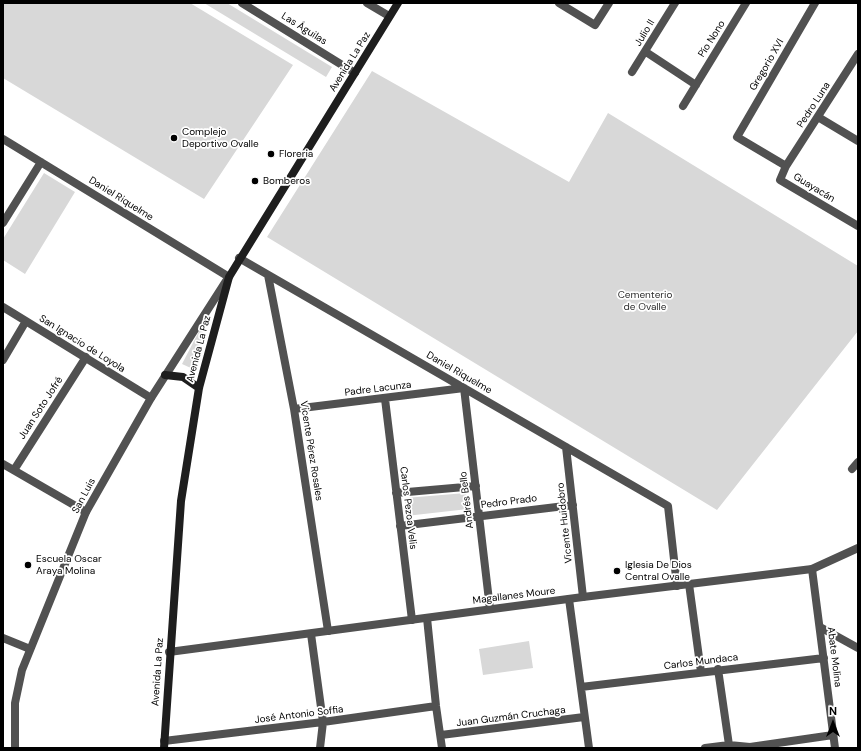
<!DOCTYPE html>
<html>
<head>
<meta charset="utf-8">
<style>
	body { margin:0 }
	#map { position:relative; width:861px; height:751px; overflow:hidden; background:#fff; font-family:"DM Sans",sans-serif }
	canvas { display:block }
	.frame { position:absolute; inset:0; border:4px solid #000; pointer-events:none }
	.north { position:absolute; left:813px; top:703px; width:40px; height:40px; -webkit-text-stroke:3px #fff; paint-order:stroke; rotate:0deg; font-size:11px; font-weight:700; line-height:16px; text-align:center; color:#000 }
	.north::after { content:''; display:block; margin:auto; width:14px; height:18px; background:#000; clip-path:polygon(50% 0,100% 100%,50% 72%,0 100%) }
</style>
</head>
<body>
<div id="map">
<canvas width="861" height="751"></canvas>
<div class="frame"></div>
<div class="north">N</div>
</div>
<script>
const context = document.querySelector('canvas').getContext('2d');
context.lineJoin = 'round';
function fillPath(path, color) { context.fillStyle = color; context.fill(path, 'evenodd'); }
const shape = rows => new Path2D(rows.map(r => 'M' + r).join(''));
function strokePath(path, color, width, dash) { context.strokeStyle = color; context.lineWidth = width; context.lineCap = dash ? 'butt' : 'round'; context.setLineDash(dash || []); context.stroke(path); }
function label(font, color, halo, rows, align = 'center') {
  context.font = font + ' "DM Sans",sans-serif'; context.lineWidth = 3.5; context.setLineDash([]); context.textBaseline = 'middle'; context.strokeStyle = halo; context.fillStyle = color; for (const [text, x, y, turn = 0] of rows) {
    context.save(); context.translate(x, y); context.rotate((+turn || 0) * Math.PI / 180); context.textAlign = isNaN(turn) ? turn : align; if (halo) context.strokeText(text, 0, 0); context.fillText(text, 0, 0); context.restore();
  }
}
const green = shape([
	[3,3,190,3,293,65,204,199,3,78],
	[204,3,227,3,332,67,326,77],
	[372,71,569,182,608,113,858,266,858,331,717,510,267,237],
	[44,173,75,192,25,274,3,260,3,239],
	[208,314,193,369,182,364],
	[466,493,468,509,406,516,405,498],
	[529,641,533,668,483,675,479,649]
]);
const minor = shape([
	[242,3,355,73],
	[367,3,389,16],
	[559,3,595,25,609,3],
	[646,52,696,85],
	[858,54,786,166,780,180,858,226],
	[632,72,675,3],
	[683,106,746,3],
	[818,117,858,141],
	[3,139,229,277],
	[786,166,737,137,815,3],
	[3,223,41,162],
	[239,258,668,506,677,586],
	[268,275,294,409,328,631],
	[3,307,151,398],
	[3,360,26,321],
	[385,399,412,620],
	[294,409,464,388,490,609],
	[566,447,583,597],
	[3,464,86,512],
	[852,469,858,462],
	[14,470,86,357],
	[396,493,476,486],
	[400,526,573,505],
	[812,569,835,748],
	[689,584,701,672],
	[569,599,589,748],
	[427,618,436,706,442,748],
	[820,627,858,648],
	[311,634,323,722,320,748],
	[718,669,729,745],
	[581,687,824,658],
	[441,735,584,717],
	[164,741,323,722,436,706],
	[705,748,729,745,750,747,833,735]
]);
const tertiary = shape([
	[3,638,30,649],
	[169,652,583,597,812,569,858,548],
	[15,748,15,703,22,670,86,512,151,398,228,278]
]);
const secondary = shape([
	[165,375,183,377,199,388],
	[164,748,181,501,199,388,229,277,398,3]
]);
const markers = [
	[174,138,4,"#000"],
	[271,154,4,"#000"],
	[255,181,4,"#000"],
	[28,565,4,"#000"],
	[617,571,4,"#000"]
];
const streetNames = [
	["Las Águilas",304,29,32],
	["Julio II",645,33,-59],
	["Pío Nono",712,39,-58],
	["Avenida La Paz",350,62,-58],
	["Gregorio XVI",767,65,-60],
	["Pedro Luna",814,105,-57],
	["Guayacán",814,188,31],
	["Daniel Riquelme",121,199,32],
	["San Ignacio de Loyola",82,344,32],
	["Avenida La Paz",199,349,-75],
	["Daniel Riquelme",459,373,30],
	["Padre Lacunza",378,389,-7],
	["Juan Soto Jofré",41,408,-57],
	["Vicente Pérez Rosales",311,451,81],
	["San Luis",84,496,-62],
	["Andrés Bello",467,500,-97],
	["Pedro Prado",509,502,-7],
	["Carlos Pezoa Velis",408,508,83],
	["Vicente Huidobro",565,523,-96],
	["Magallanes Moure",514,596,-7],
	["Abate Molina",834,657,83],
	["Carlos Mundaca",701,662,-7],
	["Avenida La Paz",158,672,-86],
	["José Antonio Soffia",299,715,-7],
	["Juan Guzmán Cruchaga",511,717,-7]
];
const poiNames = [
	["Complejo",182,132],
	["Deportivo Ovalle",182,144],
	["Floreria",279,154],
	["Bomberos",263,181],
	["Escuela Oscar",36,559],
	["Araya Molina",36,571],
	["Iglesia De Dios",625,565],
	["Central Ovalle",625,577]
];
const parkNames = [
	["Cementerio",645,295],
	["de Ovalle",645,307]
];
fillPath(green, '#d8d8d8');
strokePath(minor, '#515151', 8);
strokePath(tertiary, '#515151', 8);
strokePath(secondary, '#1e1e1e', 8);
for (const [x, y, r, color] of markers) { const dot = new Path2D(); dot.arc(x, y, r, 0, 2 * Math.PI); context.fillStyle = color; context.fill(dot); strokePath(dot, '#fff', 1.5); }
label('10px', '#000', '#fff', streetNames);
label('10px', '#000', '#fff', poiNames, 'left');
label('10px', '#2f2f2f', '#fff', parkNames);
</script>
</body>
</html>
